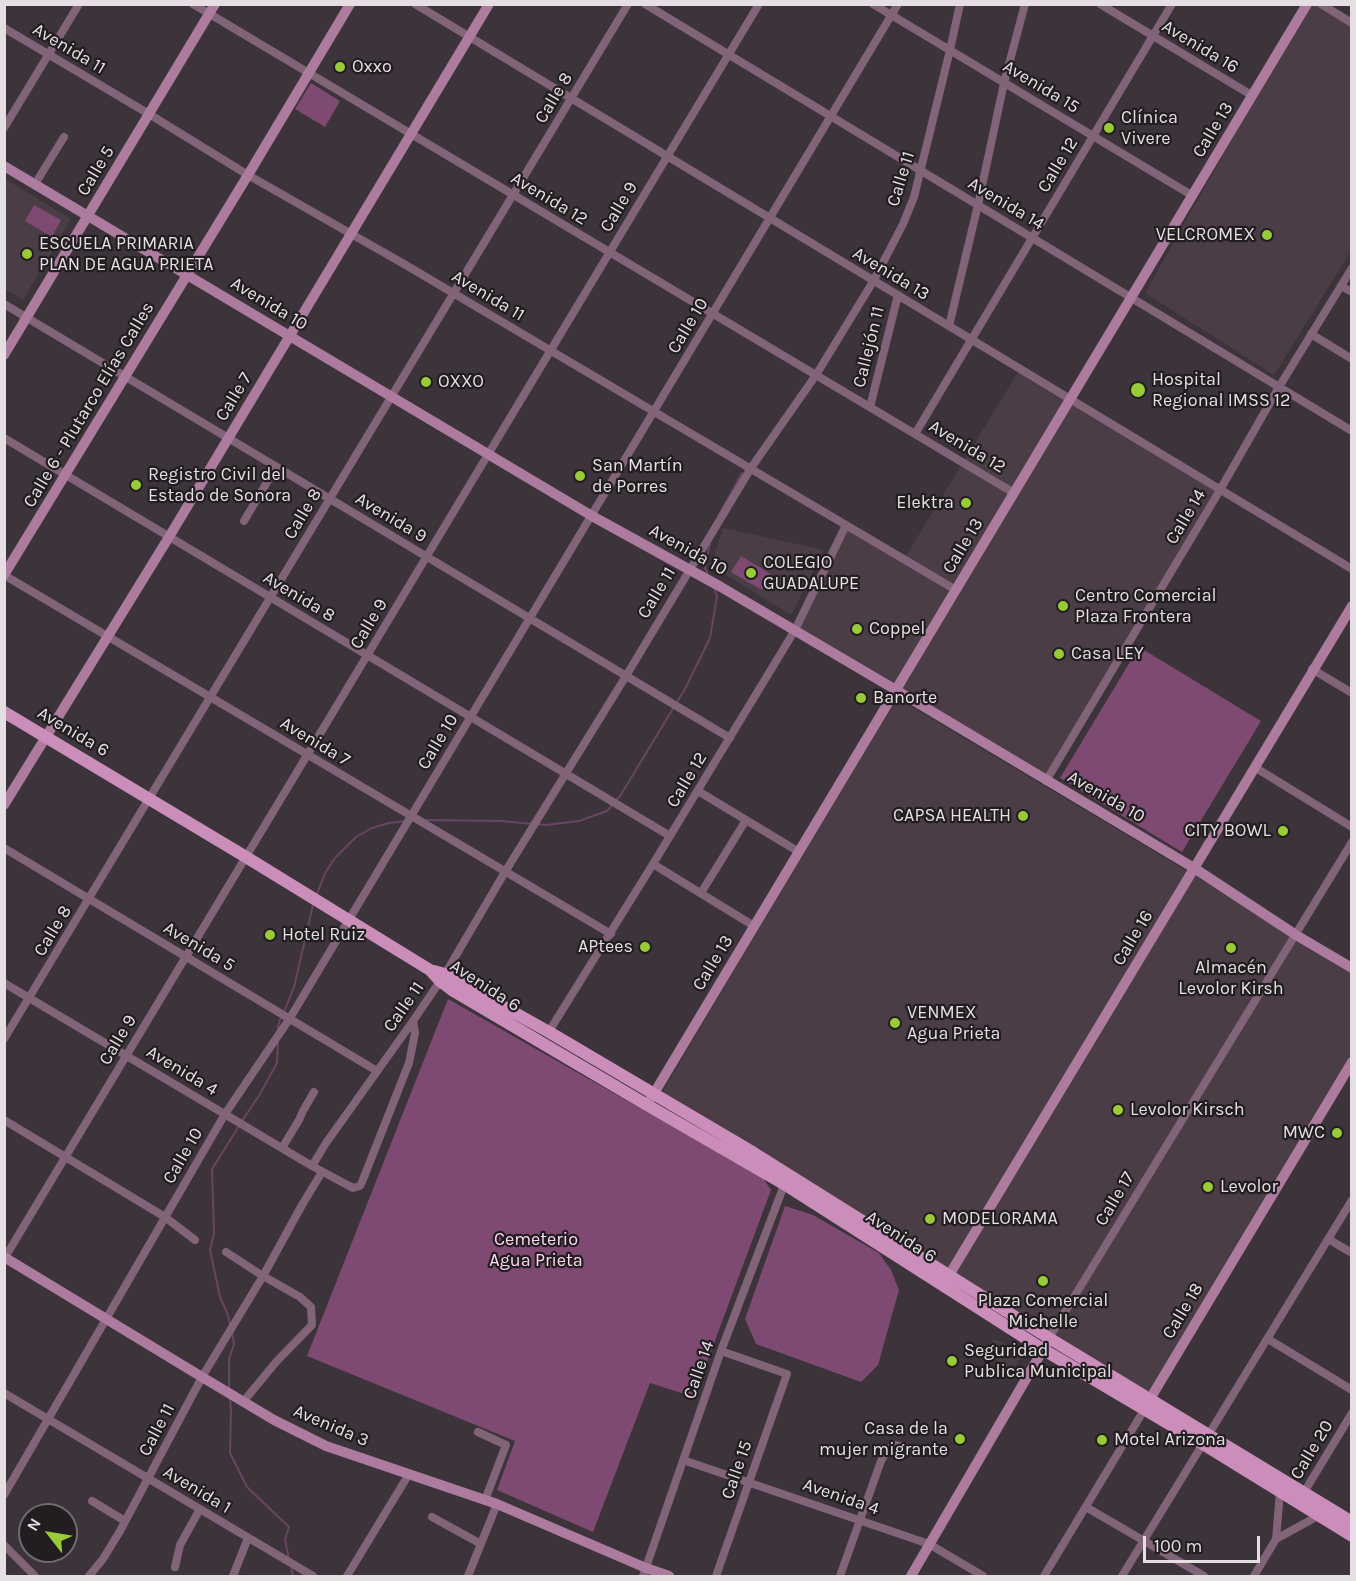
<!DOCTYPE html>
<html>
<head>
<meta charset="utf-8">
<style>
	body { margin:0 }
	#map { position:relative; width:1356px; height:1581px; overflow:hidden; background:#3c343a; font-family:Karla,sans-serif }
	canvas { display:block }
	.frame { position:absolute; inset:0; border:6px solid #e5dfe3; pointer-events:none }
	.north { position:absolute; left:18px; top:1503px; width:60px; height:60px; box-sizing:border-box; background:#211d20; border:2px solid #6f6b6e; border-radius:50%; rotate:301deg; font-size:16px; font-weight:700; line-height:24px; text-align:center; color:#e5dfe3 }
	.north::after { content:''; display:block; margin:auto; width:21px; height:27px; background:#99cb36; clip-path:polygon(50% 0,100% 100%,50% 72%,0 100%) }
	.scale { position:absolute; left:1143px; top:1536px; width:117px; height:27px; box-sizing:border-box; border:3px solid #e5dfe3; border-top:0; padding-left:8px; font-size:18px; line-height:21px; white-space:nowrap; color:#e5dfe3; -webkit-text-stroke:4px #211d20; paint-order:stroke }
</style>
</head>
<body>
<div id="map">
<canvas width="1356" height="1581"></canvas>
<div class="frame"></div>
<div class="north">N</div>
<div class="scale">100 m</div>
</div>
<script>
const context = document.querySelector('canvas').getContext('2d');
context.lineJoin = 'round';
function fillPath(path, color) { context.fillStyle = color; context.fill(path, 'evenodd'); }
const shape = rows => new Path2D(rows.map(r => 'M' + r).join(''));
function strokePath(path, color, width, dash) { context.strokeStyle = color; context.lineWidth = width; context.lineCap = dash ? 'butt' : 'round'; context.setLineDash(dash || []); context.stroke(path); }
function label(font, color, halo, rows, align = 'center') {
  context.font = font + ' Karla,sans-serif'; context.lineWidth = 4.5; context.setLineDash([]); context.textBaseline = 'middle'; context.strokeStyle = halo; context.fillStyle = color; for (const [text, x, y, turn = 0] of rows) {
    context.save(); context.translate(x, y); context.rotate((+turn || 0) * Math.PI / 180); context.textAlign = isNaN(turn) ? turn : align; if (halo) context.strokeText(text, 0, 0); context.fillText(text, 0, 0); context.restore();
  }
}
const built = shape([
	[1308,5,1320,5,1351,24,1351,251,1274,375,1145,293],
	[5,179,71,219,23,300,5,289],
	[1020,369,1220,490,1046,781,795,630,846,525,904,559],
	[723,528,824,550,791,615,711,566],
	[895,697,1351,969,1351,1061,1149,1392,662,1093],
	[994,1338,1022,1355,1012,1370,985,1353]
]);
const green = shape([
	[311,83,340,101,325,127,295,109],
	[34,205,61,220,52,237,25,221],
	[741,556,771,574,762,590,731,572],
	[1139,647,1261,721,1182,852,1060,778],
	[448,999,763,1178,771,1190,694,1397,650,1383,593,1532,497,1490,515,1441,307,1356],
	[785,1206,813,1215,879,1253,891,1270,899,1290,878,1365,861,1382,756,1344,745,1319]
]);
const stream = shape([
	[719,515,742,473],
	[708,575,705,568,710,543],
	[677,702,685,689,710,638,717,596,714,588],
	[424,820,502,821,532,824],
	[538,824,546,825,579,821,607,811,620,796,674,707],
	[317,894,325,873,335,858,356,837,372,828,389,823,406,821],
	[284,1012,294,987,313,905],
	[278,1032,278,1026,281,1017],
	[242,1121,260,1094,277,1063,278,1041],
	[230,1325,228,1315,220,1297,210,1250,214,1233,212,1169,239,1126],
	[229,1390,229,1359,234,1344,232,1333],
	[230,1398,231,1411,230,1453,247,1487,289,1527,285,1540,289,1559],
	[291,1565,293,1576]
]);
const street = shape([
	[193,4,1014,493],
	[415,4,1352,569],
	[645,4,1352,431],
	[873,4,1193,196],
	[1100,4,1253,96],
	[1321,4,1352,23],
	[4,28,149,114,248,175,404,264,956,590],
	[4,128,79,4],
	[35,184,64,137],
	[1341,286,1352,292],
	[4,304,730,738],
	[949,326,978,205,1004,83,1025,4],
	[1311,334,1352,359],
	[870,407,898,295],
	[915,434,1172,4],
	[4,438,670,836],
	[244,521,276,467],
	[4,575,611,934],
	[1312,669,1352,693],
	[1256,768,1352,827],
	[1046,781,1220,490,1279,387,1352,268],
	[698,791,799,852],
	[4,848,377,1071],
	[653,864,754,926],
	[701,893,746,820],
	[4,983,312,1166,353,1188,360,1186,362,1182,409,1063,415,1033,413,1021],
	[548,1033,653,864,795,630,846,525],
	[4,1039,628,4],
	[4,1120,165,1217,195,1240],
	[282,1148,299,1120,303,1111,314,1092],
	[312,1166,326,1143,413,1021,445,974,505,872,626,676,751,468,816,375,874,280,903,224,914,197,950,50,960,4],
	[1328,1239,1352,1253],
	[226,1252,263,1276,300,1297,311,1307,312,1325,276,1362,243,1402],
	[4,1259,759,4],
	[1049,1338,1352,842],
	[1268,1339,1352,1390],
	[4,1393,313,1576],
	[478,1432,506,1445,485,1500],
	[683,1460,929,1544,983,1576],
	[1303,1494,1352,1413],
	[4,1495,225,1114,290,1018,898,4],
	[92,1501,125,1521],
	[1086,1507,1204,1576],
	[432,1517,481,1544],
	[1276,1539,1318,1516],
	[4,1545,35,1576],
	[175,1567,180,1545,200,1509],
	[89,1576,103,1559,120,1531,202,1377,263,1276,302,1205,322,1172],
	[233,1576,248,1538],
	[347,1576,409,1474],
	[468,1576,497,1504],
	[643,1576,721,1351,786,1180],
	[716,1576,787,1374,721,1351],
	[840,1576,881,1461,888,1449,895,1445,923,1452],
	[1044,1576,1144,1410],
	[1122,1576,1352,1200],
	[1254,1576,1276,1539,1280,1492]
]);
const secondary = shape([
	[4,166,592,516,721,587,896,690,1194,868,1296,935,1352,968],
	[4,355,215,4],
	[4,575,248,175,350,4],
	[4,805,169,537,489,4],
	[650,1100,1307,4],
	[4,1257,202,1377,274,1420,326,1446,497,1504,646,1568,669,1576],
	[945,1282,1352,606],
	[1147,1404,1352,1062],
	[911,1576,1047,1343]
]);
const primary = shape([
	[4,712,246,857,430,970,445,974,549,1032,754,1153,1049,1338,1352,1522],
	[430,970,440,981,452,990,647,1105,784,1184,1044,1350,1203,1444,1352,1536]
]);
const markers = [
	[340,67,6,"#99cb36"],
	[1109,128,6,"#99cb36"],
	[1267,235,6,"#99cb36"],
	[27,254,6,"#99cb36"],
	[426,382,6,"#99cb36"],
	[1138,390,8,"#99cb36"],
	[580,476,6,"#99cb36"],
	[136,485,6,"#99cb36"],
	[966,503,6,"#99cb36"],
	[751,573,6,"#99cb36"],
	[1063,606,6,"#99cb36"],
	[857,629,6,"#99cb36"],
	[1059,654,6,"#99cb36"],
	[861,698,6,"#99cb36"],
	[1023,816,6,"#99cb36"],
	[1283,831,6,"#99cb36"],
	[270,935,6,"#99cb36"],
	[645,947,6,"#99cb36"],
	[1231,948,6,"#99cb36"],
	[895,1023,6,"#99cb36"],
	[1118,1110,6,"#99cb36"],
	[1337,1133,6,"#99cb36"],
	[1208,1187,6,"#99cb36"],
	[930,1219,6,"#99cb36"],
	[1043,1281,6,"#99cb36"],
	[952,1361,6,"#99cb36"],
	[960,1439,6,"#99cb36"],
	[1102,1440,6,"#99cb36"]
];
const streetNames = [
	["Avenida 16",1200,47,31],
	["Avenida 11",69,49,31],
	["Avenida 15",1041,87,31],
	["Calle 8",554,98,-59],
	["Calle 13",1213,130,-59],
	["Calle 12",1058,165,-59],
	["Calle 5",96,171,-59],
	["Calle 11",901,179,-73],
	["Avenida 12",549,199,31],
	["Avenida 14",1006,204,31],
	["Calle 9",619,207,-59],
	["Avenida 13",891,274,31],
	["Avenida 11",488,296,31],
	["Avenida 10",269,304,31],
	["Calle 10",688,326,-59],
	["Callejón 11",869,347,-76],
	["Calle 7",234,397,-59],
	["Calle 6 - Plutarco Elías Calles",89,405,-59],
	["Avenida 12",967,447,31],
	["Calle 8",303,514,-59],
	["Calle 14",1186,517,-59],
	["Avenida 9",391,518,31],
	["Calle 13",963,546,-59],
	["Avenida 10",688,550,29],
	["Calle 11",657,593,-59],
	["Avenida 8",299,597,31],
	["Calle 9",369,624,-59],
	["Avenida 6",73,732,31],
	["Avenida 7",315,742,31],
	["Calle 10",438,742,-59],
	["Calle 12",687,780,-59],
	["Avenida 10",1106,797,30],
	["Calle 8",53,931,-59],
	["Calle 16",1133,938,-59],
	["Avenida 5",199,947,31],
	["Calle 13",713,963,-59],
	["Avenida 6",485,986,33],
	["Calle 11",404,1007,-55],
	["Calle 9",118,1040,-59],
	["Avenida 4",182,1071,31],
	["Calle 10",183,1156,-60],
	["Calle 17",1115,1199,-59],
	["Avenida 6",901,1237,33],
	["Calle 18",1183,1311,-59],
	["Calle 14",699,1370,-71],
	["Avenida 3",331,1426,23],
	["Calle 11",157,1430,-62],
	["Calle 20",1312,1450,-59],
	["Calle 15",737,1470,-71],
	["Avenida 1",197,1490,31],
	["Avenida 4",841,1497,19]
];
const poiNames = [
	["Oxxo",352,67],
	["Clínica",1121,118],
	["Vivere",1121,139],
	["VELCROMEX",1255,235,"right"],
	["ESCUELA PRIMARIA",39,244],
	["PLAN DE AGUA PRIETA",39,265],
	["Hospital",1152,380],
	["Regional IMSS 12",1152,401],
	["OXXO",438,382],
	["San Martín",592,466],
	["de Porres",592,487],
	["Registro Civil del",148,475],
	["Estado de Sonora",148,496],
	["Elektra",954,503,"right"],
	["COLEGIO",763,563],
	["GUADALUPE",763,584],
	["Centro Comercial",1075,596],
	["Plaza Frontera",1075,617],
	["Coppel",869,629],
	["Casa LEY",1071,654],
	["Banorte",873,698],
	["CAPSA HEALTH",1011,816,"right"],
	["CITY BOWL",1271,831,"right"],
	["Hotel Ruiz",282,935],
	["APtees",633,947,"right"],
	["Almacén",1231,968,"center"],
	["Levolor Kirsh",1231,989,"center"],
	["VENMEX",907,1013],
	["Agua Prieta",907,1034],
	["Levolor Kirsch",1130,1110],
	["MWC",1325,1133,"right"],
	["Levolor",1220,1187],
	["MODELORAMA",942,1219],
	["Plaza Comercial",1043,1301,"center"],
	["Michelle",1043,1322,"center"],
	["Seguridad",964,1351],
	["Publica Municipal",964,1372],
	["Casa de la",948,1429,"right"],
	["mujer migrante",948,1450,"right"],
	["Motel Arizona",1114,1440]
];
const parkNames = [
	["Cemeterio",536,1240],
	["Agua Prieta",536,1261]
];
fillPath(built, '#4b3d46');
fillPath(green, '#7e4a71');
strokePath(stream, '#684562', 2);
strokePath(street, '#826479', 8);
strokePath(secondary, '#ac7b9e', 10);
strokePath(primary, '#cb8ebb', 12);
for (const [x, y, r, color] of markers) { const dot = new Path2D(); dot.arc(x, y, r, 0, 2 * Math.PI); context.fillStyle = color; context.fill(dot); strokePath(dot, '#211d20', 2); }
label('18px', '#e5dfe3', '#211d20', streetNames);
label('18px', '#e5dfe3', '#211d20', poiNames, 'left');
label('18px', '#fed6f2', '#211d20', parkNames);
</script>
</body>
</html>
